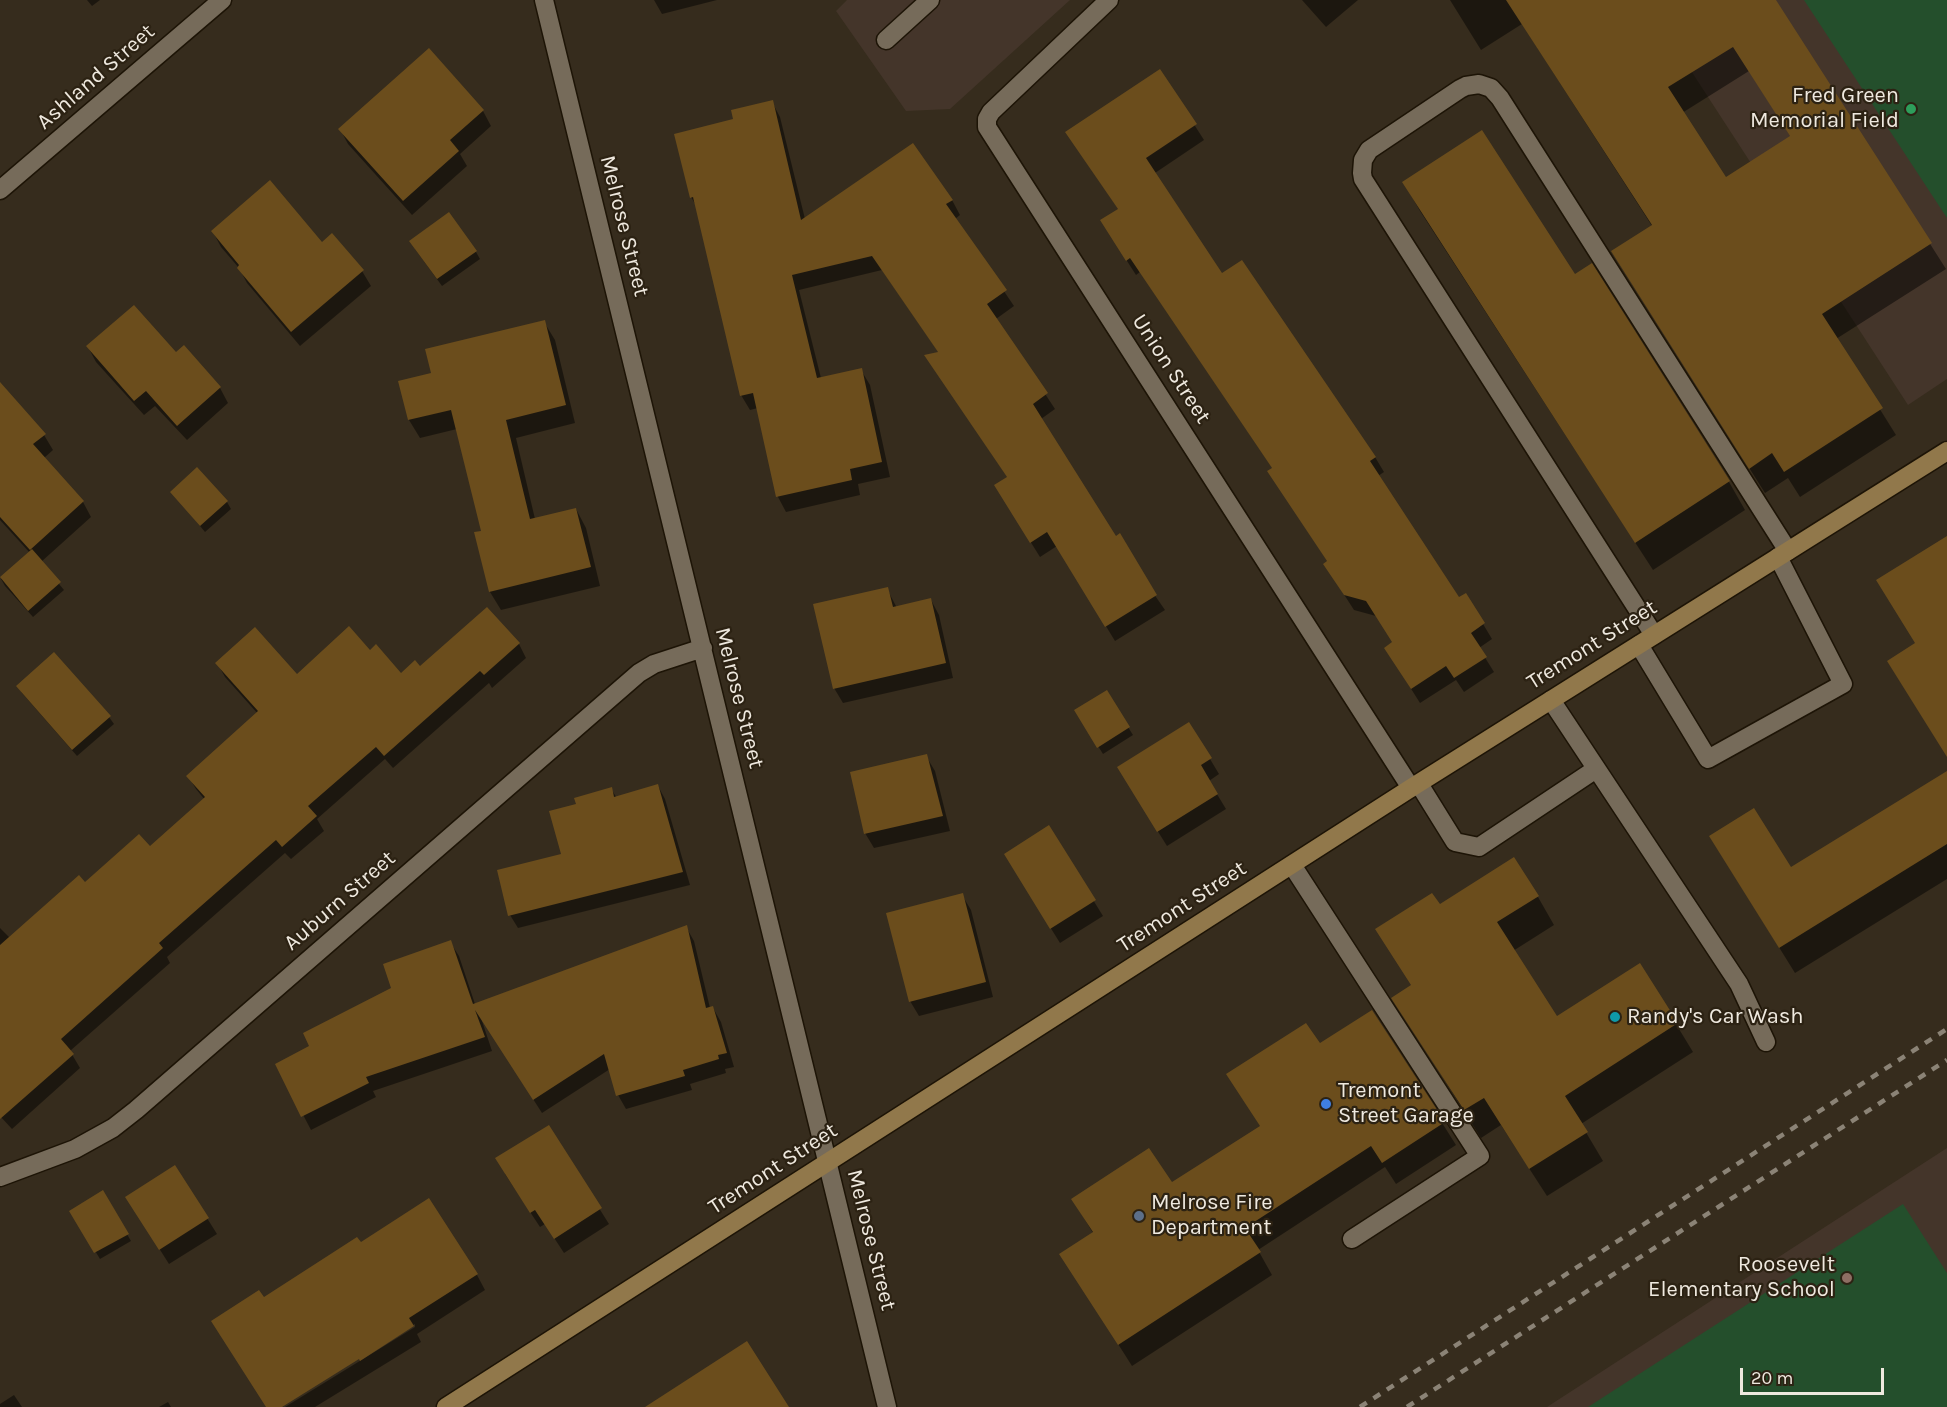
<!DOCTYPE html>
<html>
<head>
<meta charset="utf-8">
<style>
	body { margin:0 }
	#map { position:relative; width:1947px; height:1407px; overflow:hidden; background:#362c1d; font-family:Karla,sans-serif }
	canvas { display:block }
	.scale { position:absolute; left:1740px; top:1368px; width:144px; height:27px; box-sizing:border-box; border:3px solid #efe9df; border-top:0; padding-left:8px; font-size:18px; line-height:21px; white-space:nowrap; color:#efe9df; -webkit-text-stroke:4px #2c2213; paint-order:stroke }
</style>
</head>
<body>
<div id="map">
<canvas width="1947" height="1407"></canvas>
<div class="scale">20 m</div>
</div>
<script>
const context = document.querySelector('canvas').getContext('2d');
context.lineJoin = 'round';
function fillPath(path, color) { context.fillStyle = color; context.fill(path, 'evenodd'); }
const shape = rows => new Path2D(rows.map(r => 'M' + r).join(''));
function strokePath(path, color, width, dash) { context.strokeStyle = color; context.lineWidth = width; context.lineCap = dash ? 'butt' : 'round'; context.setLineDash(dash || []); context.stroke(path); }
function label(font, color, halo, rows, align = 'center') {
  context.font = font + ' Karla,sans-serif'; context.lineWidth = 4.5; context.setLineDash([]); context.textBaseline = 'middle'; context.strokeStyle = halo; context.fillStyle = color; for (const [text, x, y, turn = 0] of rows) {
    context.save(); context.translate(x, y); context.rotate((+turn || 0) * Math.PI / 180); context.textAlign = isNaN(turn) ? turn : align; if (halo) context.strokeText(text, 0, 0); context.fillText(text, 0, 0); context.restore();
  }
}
const education = shape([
	[847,0,1070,0,950,109,906,111,836,11],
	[1645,0,1947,0,1947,379,1908,405],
	[1947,1148,1947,1407,1547,1407]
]);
const green = shape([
	[1804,0,1947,0,1947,218],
	[1903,1204,1947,1273,1947,1407,1588,1407]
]);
const shadow = shape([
	[87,0,100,0,92,6],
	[654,0,717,0,662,14],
	[1302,0,1358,0,1326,27],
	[1450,0,1775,0,1946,269,1836,339,1896,435,1800,497,1788,478,1765,493,1613,252,1652,226,1522,24,1481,50],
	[1749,71,1791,137,1725,179,1682,113],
	[1160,71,1204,140,1155,173,1222,275,1375,457,1384,472,1378,476,1459,599,1483,624,1492,639,1479,648,1494,672,1464,692,1456,680,1420,703,1386,649,1394,643,1376,616,1354,610,1334,579,1328,562,1278,486,1273,469,1140,272,1136,275,1111,236,1119,210,1076,147],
	[772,102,780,117,805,219,952,200,960,215,955,219,1014,306,996,319,1055,409,1041,419,1115,538,1165,610,1115,641,1057,546,1040,557,1005,501,1008,478,935,370,939,353,882,270,799,290,821,378,861,370,870,385,890,477,858,484,860,495,786,512,778,497,758,408,750,410,741,395,697,207,691,197,735,120],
	[483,111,491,126,460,154,467,166,412,215,348,144,340,129],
	[1404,183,1575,276,1729,482,1745,510,1653,570,1420,211],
	[213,232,322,244,362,271,371,286,300,346,247,283,239,268,221,247],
	[415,249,476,252,480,259,442,286],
	[544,322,555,340,575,423,516,438,535,519,576,509,586,528,600,586,501,610,490,592,483,532,457,429,420,438,409,420,400,382,433,374],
	[88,347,176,354,220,388,228,403,187,440,155,406,144,415,96,362],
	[0,407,44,435,53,450,44,458,83,502,91,517,41,562,64,590,33,617,5,586,1,579,30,553,0,520],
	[172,492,227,502,231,509,205,532],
	[887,589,897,608,931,600,939,615,953,678,843,703,834,688],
	[519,644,526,658,492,688,489,683,393,768,385,759,317,819,324,831,291,859,285,853,167,957,170,963,70,1051,80,1068,12,1129,0,1116,0,928,10,938,85,884,150,848,205,800,196,789,188,776,258,714,225,677,217,663,297,676,370,652,400,675,420,668],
	[18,686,109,717,114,724,77,756,22,693],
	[1106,692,1133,735,1103,754,1076,711],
	[1189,724,1219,774,1209,781,1226,809,1167,846,1127,782],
	[926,756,935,771,950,831,874,848,865,833],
	[1947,773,1947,879,1795,973,1726,862,1791,870],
	[658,786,665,799,690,885,518,928,510,915,563,855,578,805,611,789,617,798],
	[1048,827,1103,916,1060,943,1014,869],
	[962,895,971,910,993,997,919,1016,910,1001],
	[1538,897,1554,925,1513,951,1557,1018,1640,965,1693,1052,1581,1124,1603,1161,1547,1196,1501,1125,1481,1138,1393,998,1412,986,1439,906],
	[686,927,694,941,710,1008,713,1008,721,1022,734,1067,725,1069,726,1073,690,1084,692,1090,626,1109,618,1095,610,1069,542,1113,481,1018,492,1051,373,1091,376,1097,311,1130,277,1065,311,1047,393,988,450,942,459,956,475,1004],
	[1372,1012,1456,1145,1396,1184,1385,1167,1258,1250,1272,1275,1132,1366,1061,1254,1093,1233,1073,1200,1172,1184,1261,1127,1228,1075,1319,1045],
	[548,1127,609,1224,564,1253,545,1224,540,1227,505,1174],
	[175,1167,217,1234,169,1264,136,1212],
	[103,1193,131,1241,100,1259,71,1211],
	[360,1244,477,1275,485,1290,417,1334,421,1342,315,1407,285,1407,415,1327,415,1324,279,1407,267,1407],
	[14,1395,22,1407,0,1407,0,1404],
	[168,1402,171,1407,159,1407]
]);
const building = shape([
	[1506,0,1776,0,1932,243,1822,314,1883,408,1784,472,1772,453,1749,469,1611,251,1652,225],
	[1733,47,1790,136,1726,177,1668,87],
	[429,48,484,110,450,140,459,151,403,201,338,129],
	[1160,69,1197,124,1146,158,1222,273,1242,260,1376,457,1370,461,1459,597,1466,593,1485,623,1471,633,1487,657,1454,678,1446,666,1411,689,1384,648,1392,642,1366,601,1344,595,1323,564,1327,561,1267,471,1272,468,1130,258,1126,261,1100,220,1118,209,1065,132],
	[773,100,801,220,913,143,953,200,946,204,1007,290,987,304,1048,393,1033,404,1116,536,1120,533,1157,595,1105,627,1047,532,1030,543,994,485,1007,477,924,355,938,352,872,256,792,275,817,378,862,368,882,462,850,469,852,480,776,497,753,393,740,396,693,197,690,198,674,134,733,119,731,110],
	[1482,130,1575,274,1592,263,1730,481,1635,543,1402,182],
	[270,180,322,242,332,233,364,270,291,332,237,268,239,265,211,231],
	[449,212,477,251,437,279,409,241],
	[134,305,176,352,184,345,221,387,177,426,146,391,134,401,86,346],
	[545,320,566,405,506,420,530,519,576,508,591,567,489,592,474,532,481,531,451,410,408,420,398,381,431,373,425,349],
	[0,382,46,434,33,444,84,501,30,550,0,517],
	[197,467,228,501,200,526,170,492],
	[1947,536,1947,757,1887,661,1915,643,1876,580],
	[32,549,61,582,28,611,0,577],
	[888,587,893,607,931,598,946,663,833,689,813,604],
	[487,607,520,643,484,675,480,671,384,756,376,747,308,806,317,816,282,847,276,840,159,943,163,948,61,1039,74,1054,0,1119,0,945,79,875,85,882,139,834,150,846,205,797,186,776,258,711,215,663,255,627,297,674,349,626,370,650,376,644,401,673,415,660,420,666],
	[54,652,111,716,72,750,16,686],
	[1107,690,1130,727,1097,748,1074,710],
	[1189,722,1212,758,1201,765,1218,794,1157,832,1117,767],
	[927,754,943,816,864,834,850,772],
	[1947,771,1947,844,1779,948,1709,836,1754,808,1791,867],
	[658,784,683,872,508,916,497,870,561,854,549,811,576,804,574,798,612,787,614,797],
	[1049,825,1096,900,1050,929,1004,854],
	[1514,857,1539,896,1497,922,1557,1016,1640,963,1678,1023,1565,1096,1588,1132,1529,1169,1484,1098,1464,1110,1391,998,1411,985,1375,929,1432,893,1440,904],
	[963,893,986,982,909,1002,886,913],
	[687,925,706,1008,713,1006,727,1053,718,1055,719,1059,683,1070,685,1076,616,1096,604,1054,533,1100,475,1010,485,1037,366,1077,369,1083,301,1117,275,1064,309,1046,303,1033,391,988,383,964,451,940,473,1004],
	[1372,1010,1445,1122,1382,1163,1371,1146,1245,1228,1261,1252,1118,1345,1059,1254,1093,1232,1071,1199,1149,1148,1172,1182,1260,1126,1226,1074,1306,1023,1320,1043],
	[549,1125,602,1208,554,1239,535,1210,530,1213,495,1158],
	[175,1165,209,1218,159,1250,125,1197],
	[103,1190,129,1234,94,1253,69,1211],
	[429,1198,478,1274,409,1318,414,1326,360,1361,359,1359,282,1407,266,1407,211,1321,259,1290,264,1297,357,1237,361,1242],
	[747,1341,789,1407,645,1407]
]);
const lane = shape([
	[886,40,930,0],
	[1654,635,1363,179,1362,173,1363,160,1369,150,1460,89,1466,86,1479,84,1491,88,1500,98,1788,551],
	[1639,645,1708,759,1843,684,1778,557],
	[1551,700,1739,984,1766,1042],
	[1419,784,1455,842,1479,847,1596,769],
	[1292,865,1480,1156,1352,1239]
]);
const street = shape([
	[544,0,887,1407],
	[1109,0,991,112,987,119,987,127,1411,788],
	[0,190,222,0],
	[0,1177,75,1149,113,1128,136,1110,639,673,654,664,703,648]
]);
const secondary = shape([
	[446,1407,1411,788,1947,451]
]);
const rail = shape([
	[1360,1407,1947,1029],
	[1407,1407,1947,1060]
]);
const markers = [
	[1911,109,6,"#2e9e5b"],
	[1615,1017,6,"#0f9aa8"],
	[1326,1104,6,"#3f7fe0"],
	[1139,1216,6,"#5c6f8a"],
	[1847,1278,6,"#8d6e63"]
];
const streetNames = [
	["Ashland Street",96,77,-41],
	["Melrose Street",624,226,76],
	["Union Street",1171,369,57],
	["Tremont Street",1592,645,-32],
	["Melrose Street",739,698,76],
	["Auburn Street",340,901,-41],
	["Tremont Street",1182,907,-33],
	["Tremont Street",773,1169,-33],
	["Melrose Street",871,1240,76]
];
const poiNames = [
	["Fred Green",1899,96,"right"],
	["Memorial Field",1899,121,"right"],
	["Randy's Car Wash",1627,1017],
	["Tremont",1338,1091],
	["Street Garage",1338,1116],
	["Melrose Fire",1151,1203],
	["Department",1151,1228],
	["Roosevelt",1835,1265,"right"],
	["Elementary School",1835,1290,"right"]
];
fillPath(education, '#44352a');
fillPath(green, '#244f2c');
fillPath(shadow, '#0007');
fillPath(building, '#6b4d1c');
strokePath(lane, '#1d1406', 21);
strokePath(street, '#1d1406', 21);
strokePath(secondary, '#1d1406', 21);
strokePath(lane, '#766b5a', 18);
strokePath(street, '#766b5a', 18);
strokePath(secondary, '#91784b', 18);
strokePath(rail, '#8b8376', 4.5, [8, 8]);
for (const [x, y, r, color] of markers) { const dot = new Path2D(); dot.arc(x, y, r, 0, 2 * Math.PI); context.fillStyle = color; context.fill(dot); strokePath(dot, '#2c2213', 2); }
label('22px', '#efe9df', '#2c2213', streetNames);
label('22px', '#efe9df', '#2c2213', poiNames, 'left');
</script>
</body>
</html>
